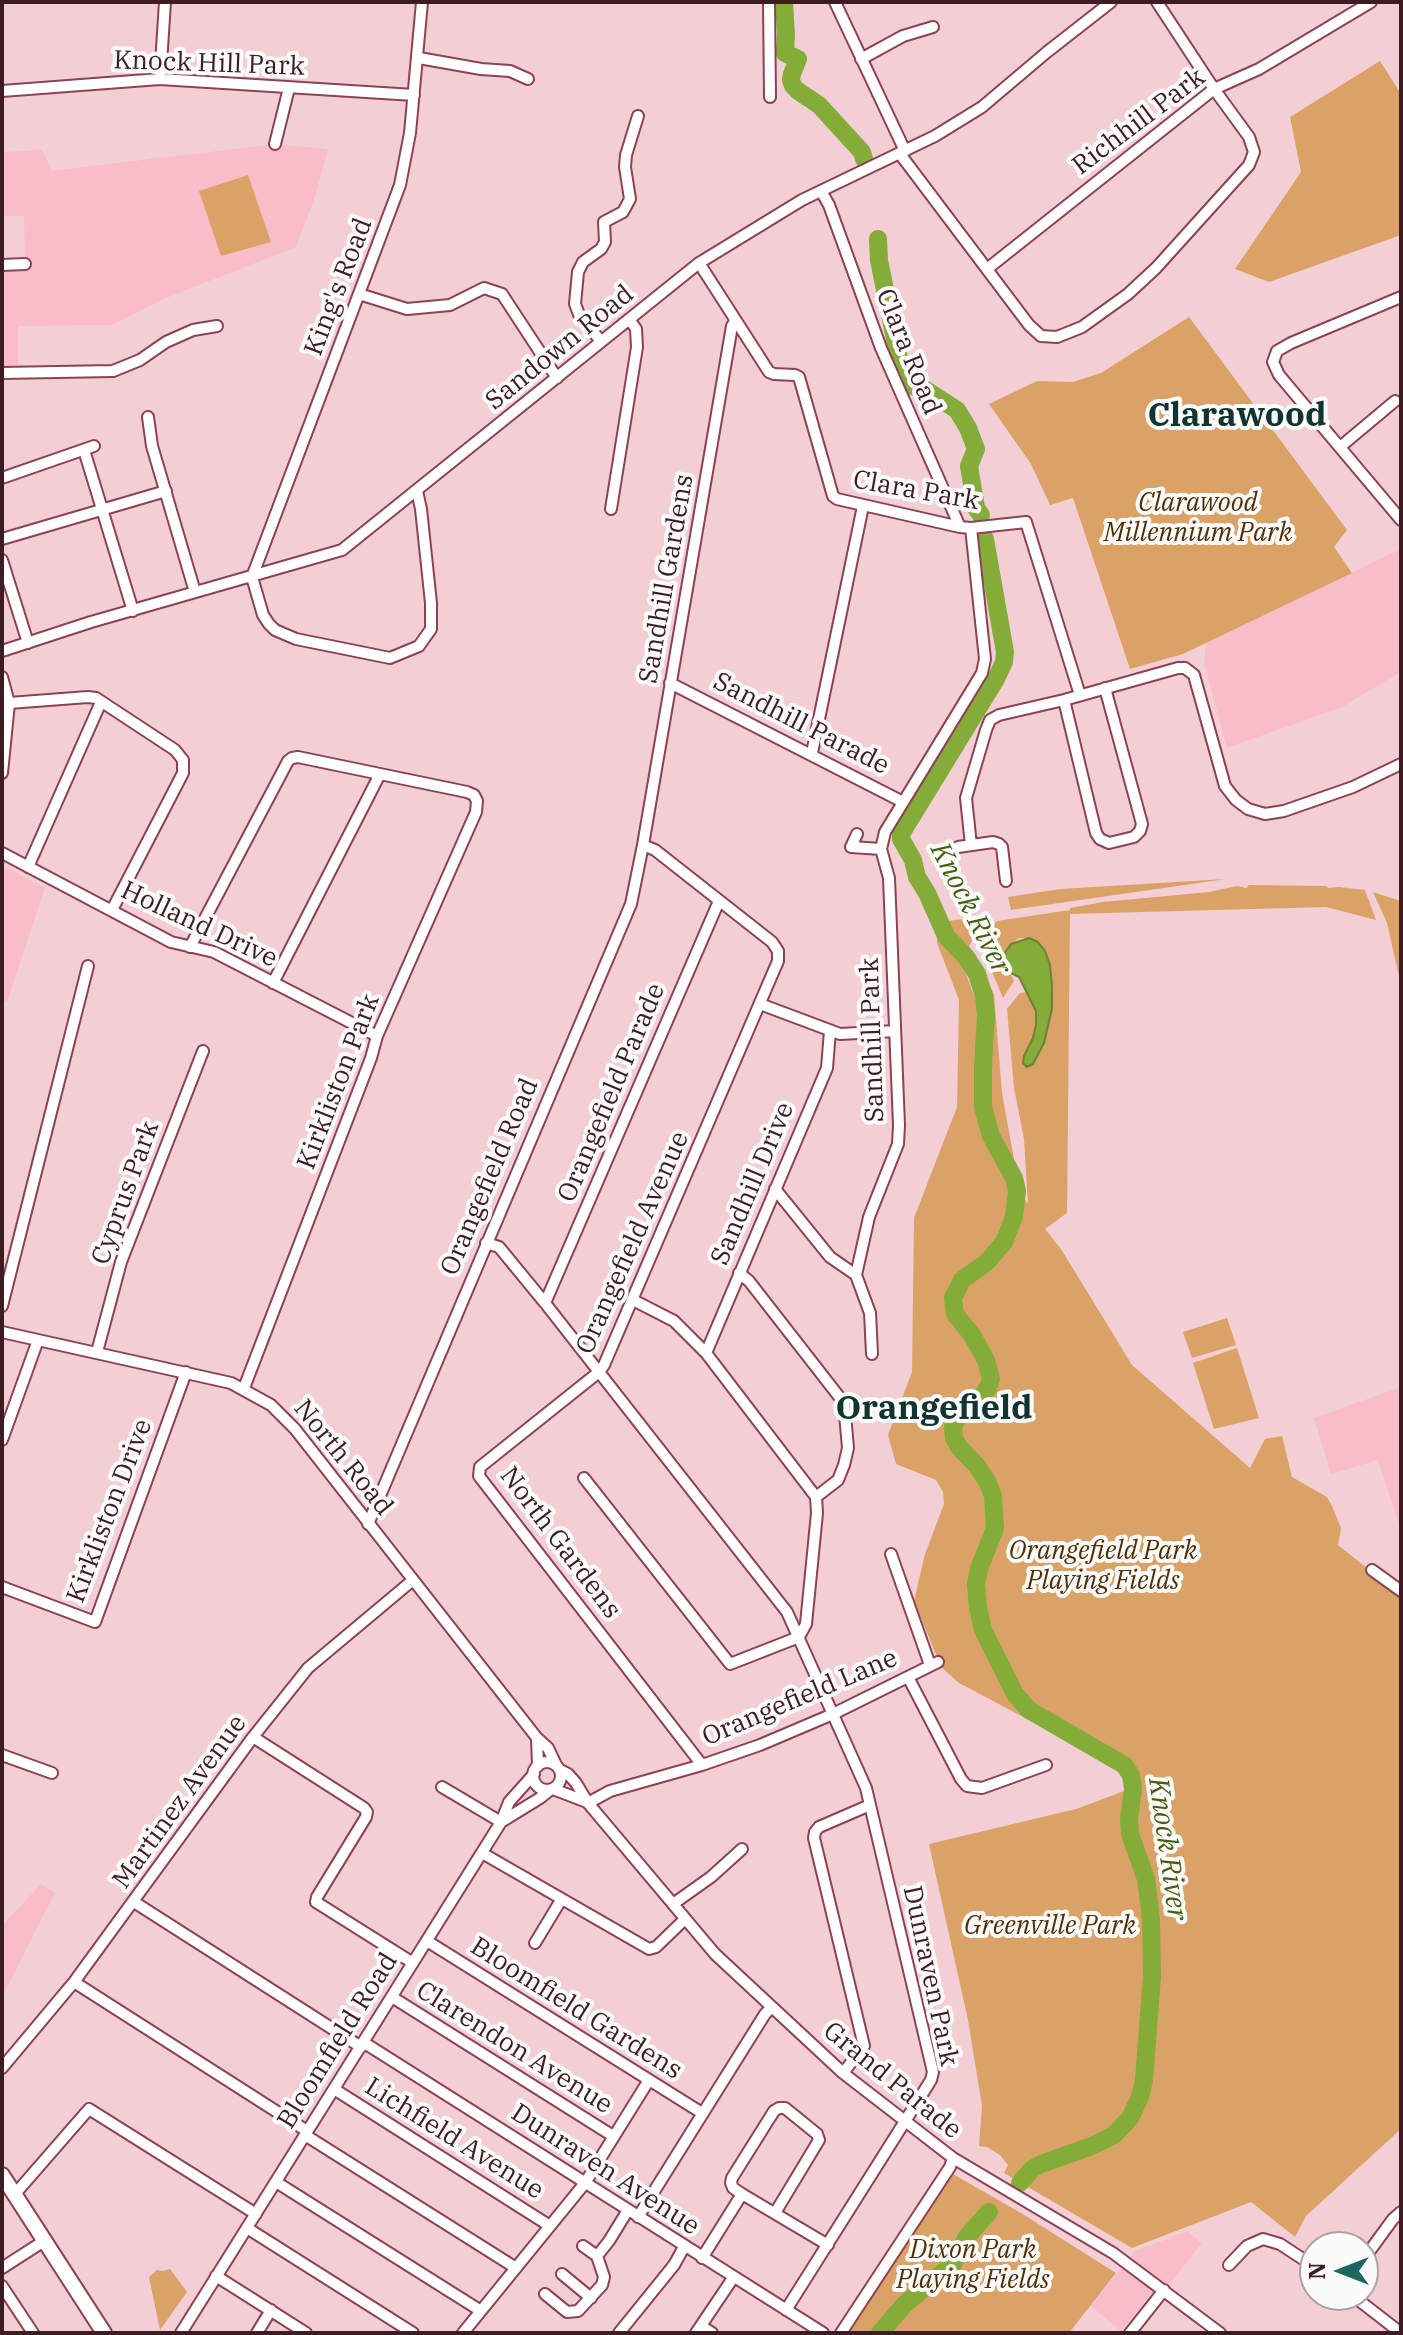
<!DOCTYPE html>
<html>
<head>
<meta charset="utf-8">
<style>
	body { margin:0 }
	#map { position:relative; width:1403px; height:2335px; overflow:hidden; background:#f3cfd5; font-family:"IBM Plex Serif",serif }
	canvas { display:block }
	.frame { position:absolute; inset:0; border:4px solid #3d1c23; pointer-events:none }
	.north { position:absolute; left:1299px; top:2231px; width:80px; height:80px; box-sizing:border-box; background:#fbfbfb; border:2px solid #afa2a5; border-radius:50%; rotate:270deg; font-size:22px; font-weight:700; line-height:32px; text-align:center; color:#3d1c23 }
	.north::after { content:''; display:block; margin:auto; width:28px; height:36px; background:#1c6761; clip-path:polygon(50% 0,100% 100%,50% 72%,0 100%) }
</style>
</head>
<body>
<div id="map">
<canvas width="1403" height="2335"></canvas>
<div class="frame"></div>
<div class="north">N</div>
</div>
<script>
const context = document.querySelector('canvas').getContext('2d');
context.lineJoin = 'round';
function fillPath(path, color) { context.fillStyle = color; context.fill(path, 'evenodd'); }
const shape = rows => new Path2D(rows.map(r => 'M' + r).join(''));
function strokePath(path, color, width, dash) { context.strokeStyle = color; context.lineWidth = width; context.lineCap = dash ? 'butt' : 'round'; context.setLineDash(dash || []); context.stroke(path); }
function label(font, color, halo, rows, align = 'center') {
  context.font = font + ' "IBM Plex Serif",serif'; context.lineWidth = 8; context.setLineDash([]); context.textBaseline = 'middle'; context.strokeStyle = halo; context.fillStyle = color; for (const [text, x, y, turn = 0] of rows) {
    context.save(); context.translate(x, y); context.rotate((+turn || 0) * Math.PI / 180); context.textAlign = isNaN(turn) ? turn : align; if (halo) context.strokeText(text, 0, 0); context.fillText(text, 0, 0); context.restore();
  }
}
const built = shape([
	[275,144,328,149,315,197,296,247,161,300,112,325,18,326,18,365,2,367,2,271,24,271,25,264,24,216,2,216,2,152,42,150,52,171],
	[1401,549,1401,672,1342,707,1227,748,1204,663,1206,643],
	[5,867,45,888,7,1002,2,1000,2,873],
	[1401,1387,1401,1527,1400,1527,1378,1460,1331,1474,1314,1418],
	[41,1884,55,1893,2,1997,2,1926],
	[1187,2231,1202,2243,1173,2280,1150,2295,1121,2331,1091,2306,1135,2251]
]);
const green = shape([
	[1380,61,1401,94,1401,235,1269,282,1235,269,1301,172,1290,117],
	[248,175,271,242,221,256,199,191],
	[1189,317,1347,530,1334,547,1352,573,1183,654,1130,669,1073,498,1050,505,1031,464,989,404,1037,381,1073,382,1101,373],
	[1226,879,1011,910,1008,897,1060,889],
	[1249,885,1326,886,1329,888,1339,887,1365,890,1376,920,1326,907,1070,914,1067,1213,1045,1229,1061,1249,1132,1365,1250,1468,1265,1439,1282,1436,1292,1477,1327,1497,1332,1506,1341,1528,1338,1545,1401,1595,1401,2129,1306,2216,1295,2237,1251,2202,1132,2248,1004,2173,1008,2165,1000,2155,987,2147,979,2146,982,2106,968,2020,929,1844,1076,1809,1127,1790,1127,1778,1116,1766,959,1683,941,1667,914,1601,925,1554,944,1504,943,1492,936,1480,896,1464,888,1435,912,1372,914,1218,957,1107,959,1000,937,943,938,928,960,958,978,1006,981,1121,992,1154,1028,1204,1024,1139,1014,1088,1007,1009,1020,993,1027,992,1036,1012,1033,1039,1044,1043,1029,938,1019,938,1011,944,1006,964,1014,981,1003,998,978,939,997,921,1070,910,1070,908,1103,902,1209,892,1237,886,1246,888],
	[1373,892,1401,901,1401,985,1387,923],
	[986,916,969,946,994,994,1002,1093,1016,1170,1001,1148,989,1112,985,1074,989,1031,985,988,969,955,940,922],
	[1227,1318,1236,1345,1192,1358,1183,1332],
	[1237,1348,1259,1418,1214,1429,1193,1363],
	[953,2174,1021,2213,1116,2273,1069,2333,846,2333],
	[170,2269,187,2292,160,2330,149,2277,157,2270,163,2271]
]);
const water = shape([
	[1029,938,1038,942,1045,951,1050,965,1052,986,1052,1009,1044,1043,1033,1064,1027,1067,1023,1063,1024,1056,1033,1038,1036,1024,1036,1011,1019,977,1011,973,1006,964,1004,954,1011,944,1029,938]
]);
const river = shape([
	[784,2,786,35,785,53,798,59,792,74,791,80,793,86,798,91,819,105,862,152,864,159],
	[878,239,879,260,899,359,909,385,926,390,957,410,968,428,976,449,969,466,976,508,981,515],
	[985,539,1005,652,1004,662,996,679,901,834,901,839,913,860,917,877,927,893,946,936,966,957,977,974,984,996,986,1015,983,1067,983,1107,991,1136,1014,1178,1017,1191,1014,1217,1004,1242,987,1262,962,1280,953,1298,955,1314,972,1335,986,1360,991,1379,988,1388,982,1396,957,1418,953,1427,954,1438,959,1447,977,1466,987,1481,993,1496,995,1528,979,1569,976,1584,978,1608,983,1630,1015,1694,1029,1710,1124,1765,1131,1775,1133,1789,1129,1819,1130,1834,1146,1879,1151,1919,1152,1976,1144,2080,1140,2097,1130,2118,1114,2135,1092,2146,1041,2164,1032,2169,1020,2183],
	[880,2333,905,2304,953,2264,966,2238,989,2212]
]);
const minor = shape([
	[769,2,770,97],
	[835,2,905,151],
	[419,58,481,69,510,71,528,79],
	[861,59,903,36,933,27],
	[160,79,165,2],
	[2,91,160,79,414,95],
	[275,144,289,88],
	[900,154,1029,325,1041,336,1057,337,1082,327,1128,294,1156,268,1249,165,1254,152,1249,137,1214,89,1157,2],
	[821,191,829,205,881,348,960,527],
	[699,263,769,372,774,374,795,375,799,377,833,496,837,499,960,527,971,528,1026,522,1080,695],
	[2,265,25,264],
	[987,269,1214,89,1259,69,1371,2],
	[359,294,407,309,450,305,484,288,502,294,557,378],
	[1401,297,1291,343,1277,351,1273,362,1279,375,1401,520],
	[601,341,580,317,575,304,578,272,583,262,601,249,605,242,604,222,623,212,630,199,625,167,626,155,638,116],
	[2,373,113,371,140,360,166,342,193,330,217,326],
	[148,417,152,446,195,592],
	[1340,447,1395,401],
	[84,450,133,611],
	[2,478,94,446],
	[611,509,637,347,636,329,629,319],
	[2,539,166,491],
	[2,560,28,643],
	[252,577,400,185,410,133,422,2],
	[252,577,263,615,269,624,275,630,296,639,390,658,419,646,431,629,431,603,421,509,417,491],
	[2,651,91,622,342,550,699,263,802,200,935,136,982,107,1047,52,1111,2],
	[2,677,9,703,2,773],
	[670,683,903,802],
	[1064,700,1096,833,1100,839,1109,843,1134,837,1140,831,1142,824,1105,688],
	[9,703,88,697,96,698,175,750,183,760,183,773,112,910],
	[812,753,863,506],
	[857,834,851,847,881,849],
	[643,845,655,850,772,942,778,951,778,961,604,1365,599,1372,480,1467,479,1476,702,1765],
	[971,845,966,798,986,730,990,720,999,715,1064,700,1178,668,1185,668,1194,675,1225,786,1236,800,1248,809,1265,814,1284,811,1353,787,1401,764],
	[958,847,993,842,999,844,1002,847,1006,881],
	[2,853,171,942,214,952,377,1036],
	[28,867,101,702],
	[190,947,288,761,292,758,298,757,380,774,467,792,474,795,477,801,476,812,377,1036,371,1058,244,1388],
	[273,983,380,774],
	[760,1004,840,1034,895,1031],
	[775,1189,830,1257,856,1275],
	[486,1243,499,1247,545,1303,787,1612,866,1788,933,2072,931,2080,786,2310],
	[739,1273,749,1281,844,1403,848,1448,844,1465,838,1480,816,1497],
	[545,1303,719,901],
	[2,1306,88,966],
	[2,1332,231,1383,271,1405,295,1429,537,1738,538,1766],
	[97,1352,121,1262,203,1051],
	[706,1353,827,1068,830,1031],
	[872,1354,870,1313,856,1275,869,1217,898,1144,899,1125,889,878,881,849,885,832,982,673,985,659,971,528],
	[2,1440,38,1340],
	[584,1478,730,1664,799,1637,806,1624,817,1513,816,1497,706,1353,674,1321,633,1300],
	[368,1524,631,904,643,845,732,326,735,321],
	[891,1554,930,1665],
	[1372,1570,1401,1591],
	[2,1587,95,1622,186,1372],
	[908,1677,961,1779,967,1786,982,1788,1046,1765],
	[253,1737,364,1808,367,1812,366,1817,317,1897,316,1902,413,1963],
	[537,1738,548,1748,556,1765],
	[2,1755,52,1773],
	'533 1776a14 14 0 1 1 28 0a14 14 0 1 1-28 0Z',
	[560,1770,568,1774,576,1783,588,1803,715,1954,843,2073,953,2158,1113,2253,1220,2333],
	[442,1787,501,1822],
	[553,1789,587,1802],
	[588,1803,610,1791,702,1765,760,1745,833,1714,938,1662],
	[501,1822,540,1798,550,1790],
	[482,1853,649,1949,656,1947,684,1920],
	[134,1902,361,2047],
	[673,1904,711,1877,742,1849],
	[427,1941,702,2113],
	[535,1943,561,1900],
	[74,1982,307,2131],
	[392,1997,613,2136],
	[363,2042,823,2333],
	[2,2068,74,1982,253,1737,308,1668,413,1580],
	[843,2073,864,2046,814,1838,815,1832,819,1827,870,1805],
	[334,2089,550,2226],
	[305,2135,516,2268],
	[276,2182,481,2311],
	[15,2194,89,2109,256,2214],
	[742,2194,733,2188,731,2183,732,2178,774,2111,779,2108,785,2108,817,2134,819,2140,775,2213],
	[638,2217,765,2014,772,2007],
	[247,2228,413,2333],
	[583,2246,597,2256],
	[702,2258,742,2194,828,2245],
	[1363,2260,1393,2219,1401,2212],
	[1229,2265,1247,2246,1263,2239,1280,2244,1315,2267],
	[2,2268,44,2241],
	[562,2274,591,2298],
	[216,2276,306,2333],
	[2,2286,33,2333],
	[545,2294,567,2312,578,2311,602,2285,604,2277,597,2256,609,2241,628,2210],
	[1352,2295,1401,2333],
	[701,2326,712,2333],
	[181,2333,501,1822,509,1802,534,1774],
	[257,2333,271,2310],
	[463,2333,585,2183,649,2080],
	[619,2333,674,2265,684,2247],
	[696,2333,733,2278],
	[841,2333,950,2167,953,2158],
	[1130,2333,1164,2290]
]);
const major = shape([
	[2,2175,104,2333]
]);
const streetNames = [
	["Knock Hill Park",209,64,2],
	["Richhill Park",1139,122,-37],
	["King's Road",339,287,-69],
	["Sandown Road",560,348,-39],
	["Clara Road",908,352,68],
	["Clara Park",916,491,10],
	["Sandhill Gardens",667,579,-80],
	["Sandhill Parade",801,724,27],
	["Holland Drive",199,925,25],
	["Sandhill Park",873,1040,-92],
	["Kirkliston Park",339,1082,-69],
	["Orangefield Parade",612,1093,-67],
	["Orangefield Road",490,1177,-67],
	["Sandhill Drive",753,1184,-67],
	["Cyprus Park",126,1193,-70],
	["Orangefield Avenue",633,1243,-66],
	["North Road",343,1458,51],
	["Kirkliston Drive",110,1511,-69],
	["North Gardens",560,1543,53],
	["Orangefield Lane",800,1698,-23],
	["Martinez Avenue",180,1802,-54],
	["Dunraven Park",930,1976,78],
	["Bloomfield Gardens",576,2009,32],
	["Bloomfield Road",338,2041,-58],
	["Clarendon Avenue",514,2048,32],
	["Grand Parade",892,2081,39],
	["Lichfield Avenue",454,2139,32],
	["Dunraven Avenue",605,2170,33]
];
const parkNames = [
	["Clarawood",1198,503],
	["Millennium Park",1198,533],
	["Orangefield Park",1103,1551],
	["Playing Fields",1103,1581],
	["Greenville Park",1050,1926],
	["Dixon Park",973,2250],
	["Playing Fields",973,2280]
];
const waterNames = [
	["Knock River",970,909,63],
	["Knock River",1167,1849,82]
];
const districtNames = [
	["Clarawood",1237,416],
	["Orangefield",934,1409]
];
fillPath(built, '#f8bdc8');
fillPath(green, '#dba267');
fillPath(water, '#84ac38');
strokePath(water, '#6f8132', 2);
strokePath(river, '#84ac38', 18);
strokePath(minor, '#8d4254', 14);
strokePath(major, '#8d4254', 18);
strokePath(minor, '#fff', 10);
strokePath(major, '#fff', 14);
label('26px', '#3d1c23', '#fbfbfb', streetNames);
label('italic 26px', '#502f04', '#fbfbfb', parkNames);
label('italic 28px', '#455f0e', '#fbfbfb', waterNames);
label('bold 34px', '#123430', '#fbfbfb', districtNames);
</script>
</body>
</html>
